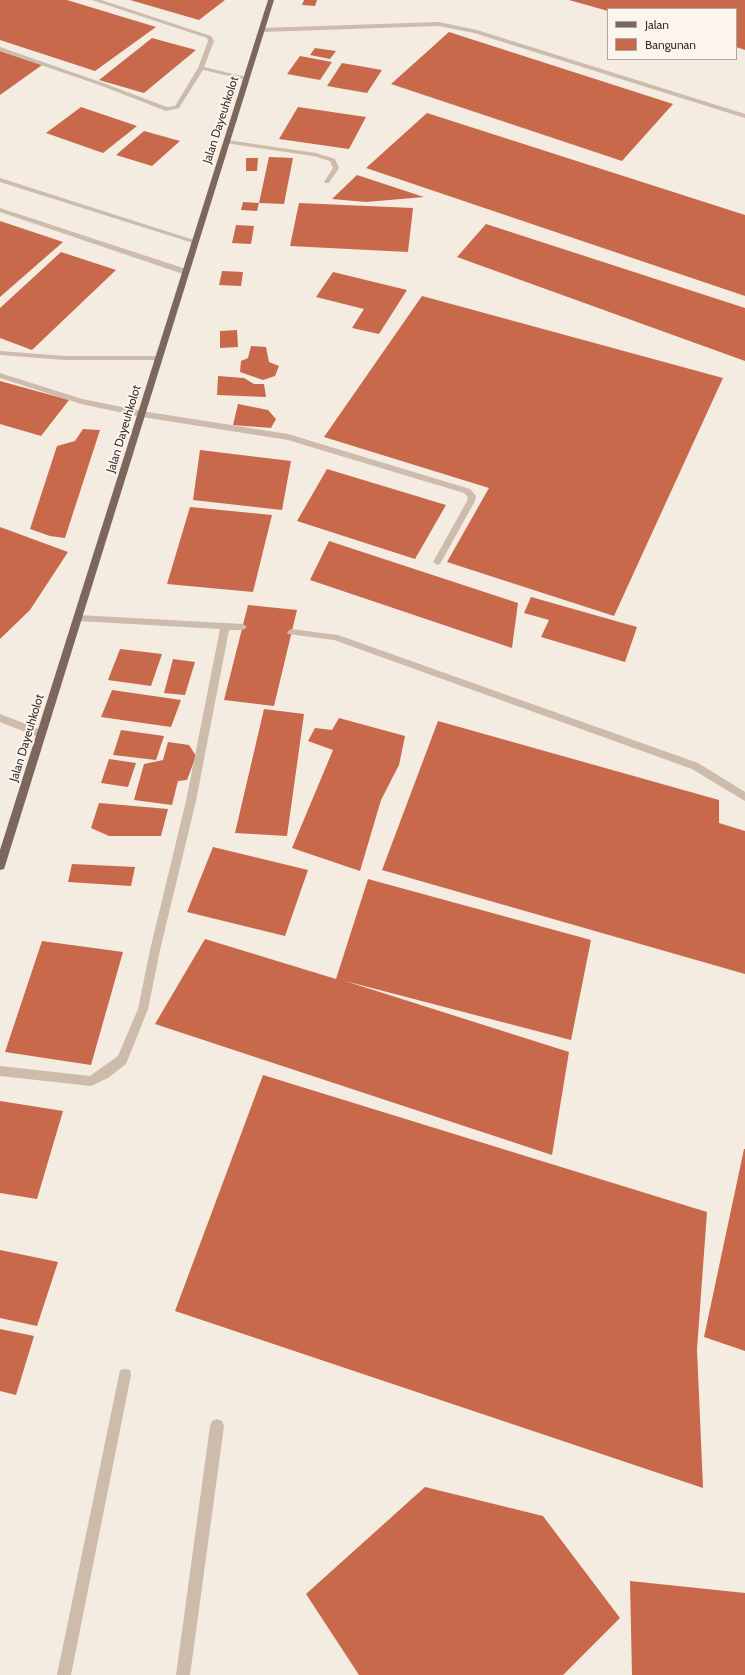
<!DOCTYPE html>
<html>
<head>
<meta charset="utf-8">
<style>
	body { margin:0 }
	#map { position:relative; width:745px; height:1675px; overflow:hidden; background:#f4ebe1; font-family:Cabin,sans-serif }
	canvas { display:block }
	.legend { position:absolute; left:607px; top:8px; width:130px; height:52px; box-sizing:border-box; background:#fbf5ee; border:1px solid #aea6a0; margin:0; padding:5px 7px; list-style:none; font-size:12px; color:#3b302b }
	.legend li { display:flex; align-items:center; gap:8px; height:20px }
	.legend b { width:20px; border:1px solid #aea6a0 }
</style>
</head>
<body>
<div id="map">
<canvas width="745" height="1675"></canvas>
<ul class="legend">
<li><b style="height:5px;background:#7d675c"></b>Jalan</li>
<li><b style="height:11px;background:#c8694b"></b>Bangunan</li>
</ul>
</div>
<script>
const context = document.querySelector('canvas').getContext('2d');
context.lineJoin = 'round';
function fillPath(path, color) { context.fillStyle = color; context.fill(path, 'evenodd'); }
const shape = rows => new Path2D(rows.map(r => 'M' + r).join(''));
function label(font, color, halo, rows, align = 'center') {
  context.font = font + ' Cabin,sans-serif'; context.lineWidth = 4; context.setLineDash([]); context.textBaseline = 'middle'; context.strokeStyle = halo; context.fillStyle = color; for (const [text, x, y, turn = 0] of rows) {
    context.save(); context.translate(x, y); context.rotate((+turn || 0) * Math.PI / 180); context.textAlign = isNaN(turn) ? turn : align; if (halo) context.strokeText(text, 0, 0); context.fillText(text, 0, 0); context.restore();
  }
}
const building = shape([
	[0,0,67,0,156,27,95,71,0,40],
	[130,0,225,0,199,20],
	[304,0,317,0,315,6,302,5],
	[569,0,745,0,745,50,736,47,736,9,608,9,608,11],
	[449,32,673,104,622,161,391,84],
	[152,38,196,50,144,93,99,80],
	[315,48,336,51,330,59,310,55],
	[0,51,42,65,0,95],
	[300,56,332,62,320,80,287,74],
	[342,63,382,70,367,93,327,86],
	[81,107,137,126,103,153,46,133],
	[298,107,366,117,349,149,279,139],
	[427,113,745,215,745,296,366,168],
	[144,131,180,141,152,166,116,155],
	[269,157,293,158,284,204,259,203,257,211,241,210,243,202,259,203],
	[246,158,258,158,257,171,246,171],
	[357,175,424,197,366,202,332,199],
	[299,203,413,208,408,252,290,246],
	[0,221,63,242,0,297],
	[486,224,745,308,745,361,457,257],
	[236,225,254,226,251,244,232,243],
	[61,252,116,270,32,350,0,338,0,308],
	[222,271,243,272,241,286,219,285],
	[333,272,407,290,379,334,352,328,364,309,316,297],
	[422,296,723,378,614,616,447,562,489,488,324,437],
	[237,330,238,347,220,348,220,331],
	[251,346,266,347,269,362,279,366,275,376,263,380,240,372,241,361,248,358],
	[218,376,244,378,254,384,264,384,266,397,217,395],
	[0,381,69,400,41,436,0,424],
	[238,404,268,410,276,419,271,428,233,425],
	[83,429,100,430,65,538,50,536,30,529,57,446,75,441],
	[200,450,291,461,282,510,193,500],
	[327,469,446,505,415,559,297,521],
	[190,507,272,515,253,592,167,584],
	[0,527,68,552,30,610,0,639],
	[329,541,518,603,512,648,310,580],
	[531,597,637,627,625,662,541,637,549,620,524,613],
	[248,605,297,610,274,706,224,700],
	[120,649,162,654,151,686,108,680],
	[173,659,195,662,185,695,164,693],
	[112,690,181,700,171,727,101,717],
	[264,709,304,714,287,836,235,833],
	[339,718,405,736,399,765,381,800,360,871,292,848,333,750,308,741,315,728,332,730],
	[438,721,719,800,719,823,745,831,745,974,382,870],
	[121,730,164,736,156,760,113,755],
	[168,742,189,745,196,756,187,780,178,781,172,805,134,800,144,764,163,760],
	[109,759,136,763,128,787,101,783],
	[99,803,168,809,161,836,109,836,91,828],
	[213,847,308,870,285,936,187,912],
	[72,864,135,867,131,886,68,882],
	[368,879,591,940,571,1040,345,981,569,1052,552,1155,155,1024,205,939,336,979],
	[42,941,123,952,91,1065,5,1052],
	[263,1075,707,1212,697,1349,703,1488,175,1311],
	[0,1101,63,1111,37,1199,0,1193],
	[744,1149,745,1149,745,1351,704,1337],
	[0,1250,58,1262,37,1326,0,1318],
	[0,1329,34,1336,16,1395,0,1391],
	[425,1487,543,1516,620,1618,563,1675,359,1675,306,1594],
	[630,1581,745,1593,745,1675,632,1675]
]);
const lane = shape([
	[92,0,101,0,211,36,214,41,204,67,250,78,247,80,203,70,179,108,166,111,102,86,0,51,0,47,106,84,167,107,175,106,198,68,208,41,207,38,92,0],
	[439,22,477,30,745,114,745,118,474,33,439,26,262,32,259,30,262,28,439,22],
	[227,140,316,153,335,159,339,168,329,183,325,183,324,182,333,168,330,161,313,156,225,143,224,142,227,140],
	[0,178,197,241,198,242,193,243,0,182,0,178],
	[0,208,189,270,190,272,183,274,0,212,0,208],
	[0,351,65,356,159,356,163,358,159,360,65,360,0,355,0,351],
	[0,373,82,399,142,411,288,434,470,489,476,496,475,501,440,564,437,565,433,562,467,501,468,497,464,493,288,440,142,417,81,404,0,378,0,373],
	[78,615,243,624,247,627,243,630,229,630,196,801,160,950,148,1009,126,1064,108,1078,91,1086,0,1076,0,1066,90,1076,118,1056,138,1009,150,950,186,801,220,629,78,621,74,618,78,615],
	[291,629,338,635,698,763,745,792,745,801,692,769,334,640,288,634,287,632,291,629],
	[0,714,44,731,46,734,41,738,0,722,0,714],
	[125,1369,130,1370,131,1375,71,1675,57,1675,119,1375,120,1370,125,1369],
	[217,1419,222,1421,224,1426,190,1675,176,1675,210,1426,212,1421,217,1419]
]);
const primary = shape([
	[268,0,274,0,5,866,4,869,0,870,0,850,268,0]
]);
const farStreetnames = [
	["Jalan Dayeuhkolot",221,120,-72],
	["Jalan Dayeuhkolot",124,429,-73],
	["Jalan Dayeuhkolot",27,738,-73]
];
fillPath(building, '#c8694b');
fillPath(lane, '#cdbbac');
fillPath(primary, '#7d675c');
label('12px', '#3b302b', '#fbf5ee', farStreetnames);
</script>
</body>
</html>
